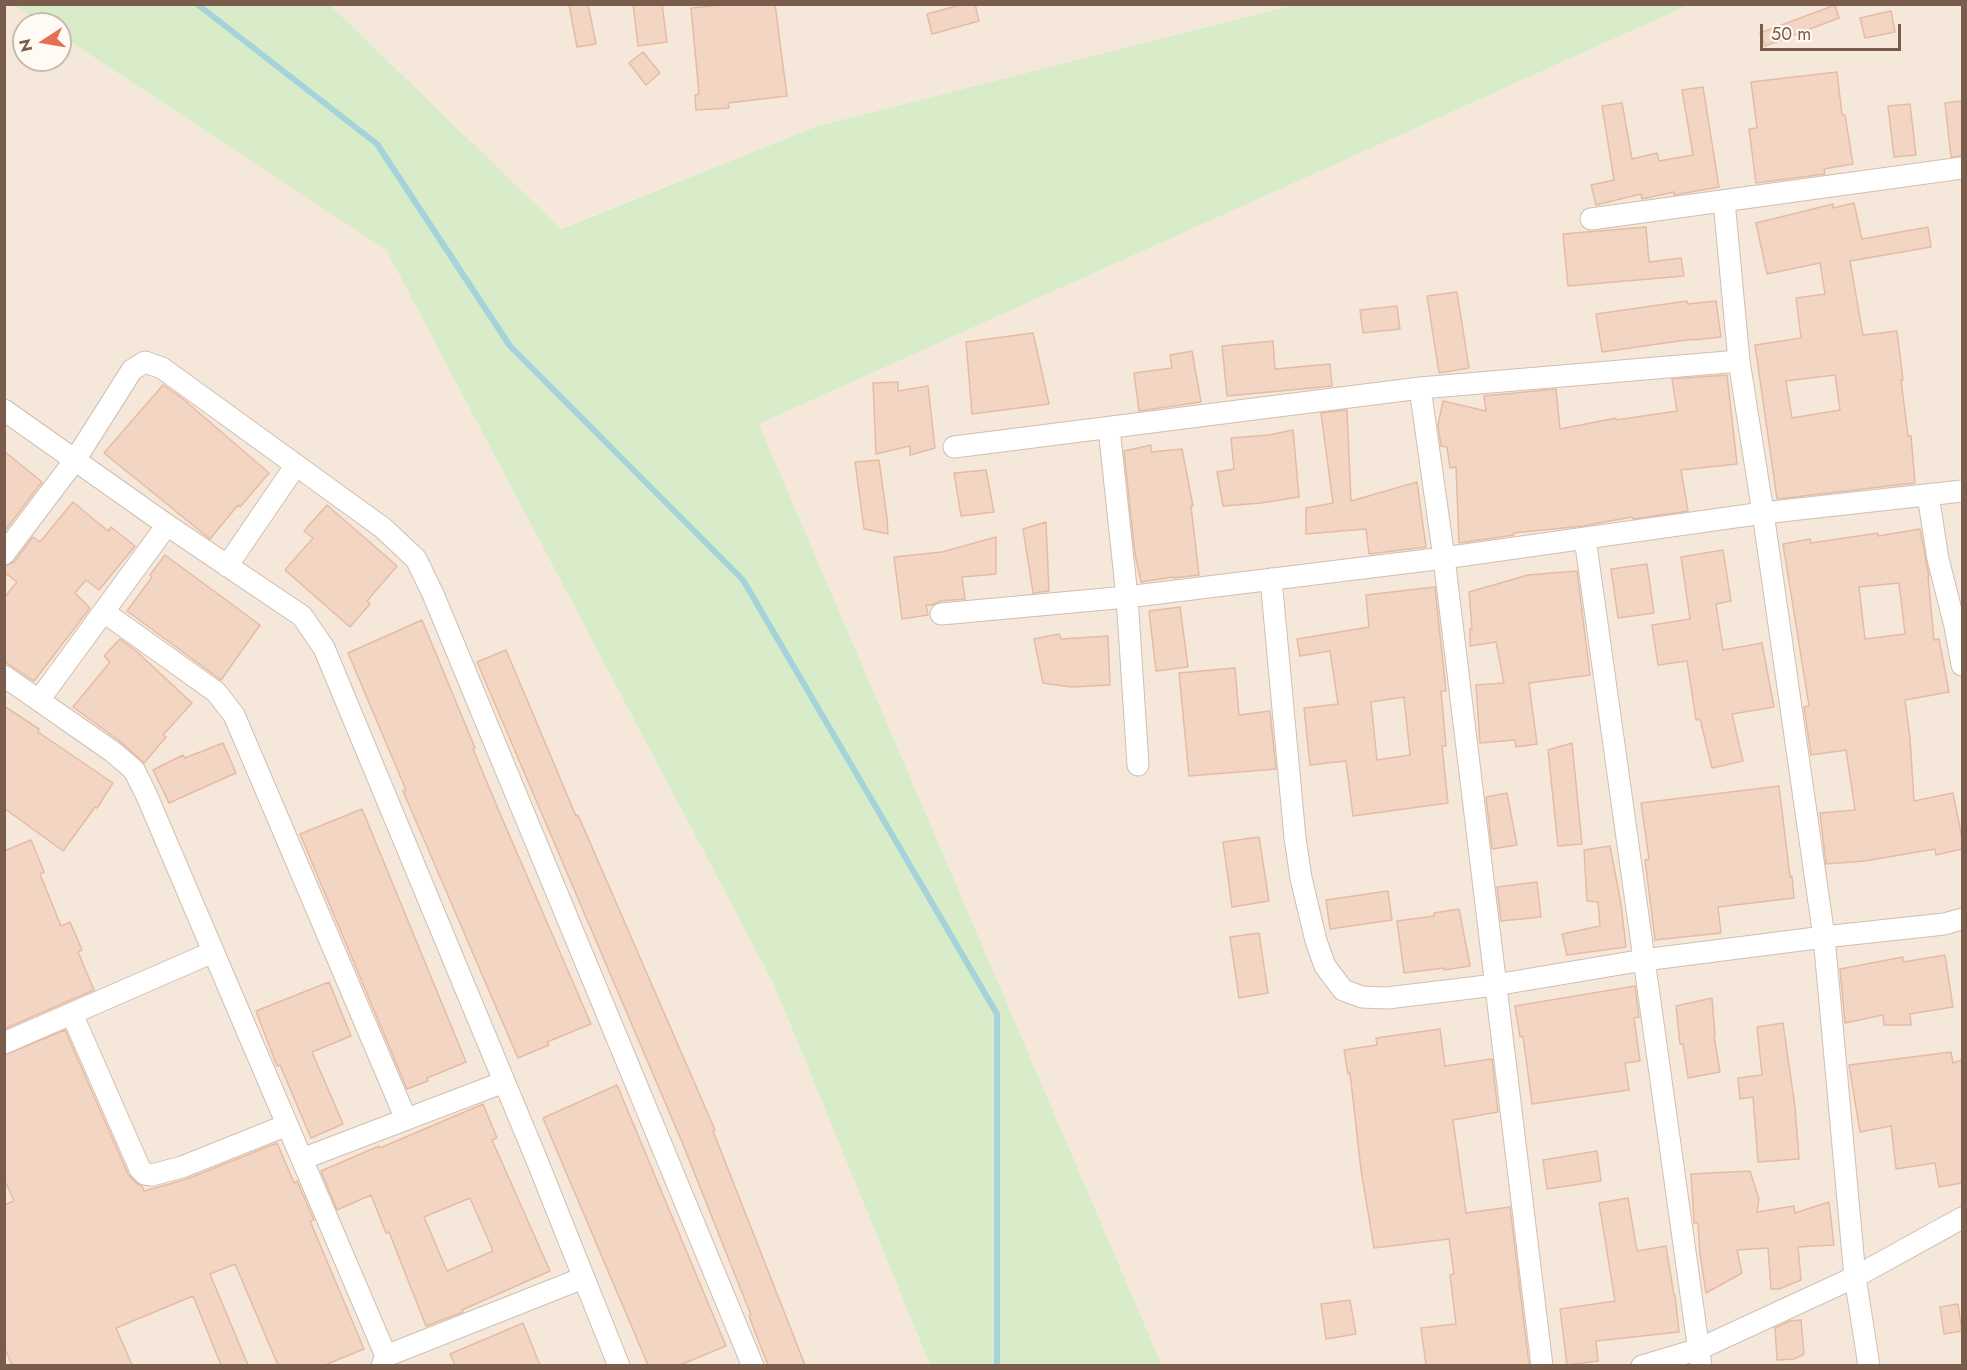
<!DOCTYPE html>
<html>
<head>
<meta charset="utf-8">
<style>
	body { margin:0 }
	#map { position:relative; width:1967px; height:1370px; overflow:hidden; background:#fdf6ec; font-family:Jost,sans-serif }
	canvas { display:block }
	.frame { position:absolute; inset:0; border:6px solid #7a5c4d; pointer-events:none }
	.north { position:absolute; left:12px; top:12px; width:60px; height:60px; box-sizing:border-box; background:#fffaf3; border:2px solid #cabbb1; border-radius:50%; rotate:258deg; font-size:16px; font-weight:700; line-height:24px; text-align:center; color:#7a5c4d }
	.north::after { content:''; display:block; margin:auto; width:21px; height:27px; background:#e76f51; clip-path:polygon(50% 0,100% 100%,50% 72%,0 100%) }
	.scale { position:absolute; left:1760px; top:24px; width:141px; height:27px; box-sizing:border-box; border:3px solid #7a5c4d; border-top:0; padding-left:8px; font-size:18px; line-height:21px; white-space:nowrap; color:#7a5c4d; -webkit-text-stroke:4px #fffaf3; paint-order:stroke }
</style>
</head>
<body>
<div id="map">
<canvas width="1967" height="1370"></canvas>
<div class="frame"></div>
<div class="north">N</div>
<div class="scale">50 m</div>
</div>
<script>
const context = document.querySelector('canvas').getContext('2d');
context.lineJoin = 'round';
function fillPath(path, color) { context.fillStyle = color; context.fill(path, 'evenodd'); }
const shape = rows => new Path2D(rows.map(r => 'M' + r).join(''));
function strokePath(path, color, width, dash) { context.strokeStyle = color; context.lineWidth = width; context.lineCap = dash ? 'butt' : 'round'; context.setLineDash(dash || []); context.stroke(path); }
const residential = shape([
	[14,4,43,24,24,24,24,60,60,60,60,35,386,250,774,985,930,1365,5,1366,4,5],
	[330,5,1293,5,817,126,560,229],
	[1689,5,1962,5,1962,1365,1162,1365,759,424]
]);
const green = shape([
	[14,5,330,5,561,229,817,126,1293,5,1689,5,759,424,1162,1365,930,1365,774,985,386,250,60,35,60,24,43,24]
]);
const stream = shape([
	[197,4,377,144,510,346,743,580,997,1014,997,1366]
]);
const building = shape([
	[569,4,588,4,596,44,577,47,569,4],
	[633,4,662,4,667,42,638,46,633,4],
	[733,4,775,4,787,96,728,103,729,108,696,110,695,95,699,94,691,8,733,4],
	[964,4,975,4,979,21,932,34,927,14,964,4],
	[1835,5,1839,18,1765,46,1760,33,1835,5],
	[1891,11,1895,32,1865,38,1860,18,1891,11],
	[643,52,660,73,646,85,629,63,643,52],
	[1837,72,1842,115,1845,115,1853,164,1824,169,1825,174,1756,183,1749,129,1757,128,1751,82,1837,72],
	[1703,87,1719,187,1674,195,1674,192,1642,199,1641,194,1596,205,1591,185,1614,180,1602,106,1622,103,1632,159,1657,153,1659,161,1693,155,1682,90,1703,87],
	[1962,101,1962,156,1951,157,1945,103,1962,101],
	[1910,104,1916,155,1894,157,1888,106,1910,104],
	[1854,203,1862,239,1928,227,1931,247,1850,261,1863,335,1897,331,1903,380,1901,380,1908,436,1911,436,1915,483,1777,499,1755,345,1801,338,1796,298,1825,294,1820,263,1767,274,1756,223,1833,204,1833,208,1854,203],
	[1835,375,1840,410,1792,418,1786,381,1835,375],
	[1646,227,1649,262,1681,258,1684,276,1568,286,1563,234,1646,227],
	[1457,292,1469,368,1439,373,1427,296,1457,292],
	[1687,301,1688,304,1716,301,1721,337,1693,340,1693,339,1602,352,1596,314,1687,301],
	[1397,306,1400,329,1363,333,1360,310,1397,306],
	[1033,333,1049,404,972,414,966,342,1033,333],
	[1273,341,1275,369,1330,364,1332,386,1227,396,1222,346,1273,341],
	[1192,351,1201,402,1139,411,1134,373,1172,368,1170,355,1192,351],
	[1727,375,1737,464,1681,470,1688,511,1633,519,1632,517,1583,526,1513,533,1514,535,1459,543,1456,467,1450,468,1447,447,1441,446,1438,425,1443,401,1486,411,1484,396,1556,389,1560,429,1616,418,1616,420,1677,411,1672,379,1727,375],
	[898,382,898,391,928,386,935,448,910,455,910,446,876,454,873,383,898,382],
	[163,385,183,399,269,473,240,507,238,505,210,539,104,453,163,385],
	[1347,410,1351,501,1417,482,1426,547,1369,554,1366,529,1306,534,1306,508,1333,503,1321,413,1347,410],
	[1293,430,1299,497,1261,503,1223,506,1217,472,1234,469,1231,438,1269,435,1293,430],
	[1151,445,1151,452,1182,449,1193,506,1191,506,1199,575,1173,578,1173,577,1141,582,1135,554,1124,451,1151,445],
	[4,451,42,482,4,532,4,451],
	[879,460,887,518,888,534,864,529,855,462,879,460],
	[986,470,994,512,961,516,954,473,986,470],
	[73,502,108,531,111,527,135,546,99,590,86,580,75,593,90,608,34,681,4,661,4,598,17,582,4,572,4,566,14,562,33,537,40,542,73,502],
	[327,505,397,566,367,601,370,604,350,627,285,570,313,538,304,531,327,505],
	[1046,522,1049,591,1033,593,1023,529,1046,522],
	[1920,529,1929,576,1928,576,1934,640,1939,639,1949,692,1905,700,1910,738,1914,801,1953,793,1962,838,1962,849,1936,855,1935,849,1865,861,1826,864,1820,813,1855,810,1846,750,1811,755,1804,707,1809,706,1783,544,1810,539,1811,543,1878,533,1878,536,1920,529],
	[1899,583,1905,634,1865,639,1859,587,1899,583],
	[996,537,996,574,962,577,965,599,940,601,932,605,926,605,928,615,902,619,894,557,942,552,996,537],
	[1723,550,1731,601,1716,604,1723,650,1762,643,1774,707,1732,714,1743,761,1712,768,1700,719,1696,720,1687,661,1658,665,1652,625,1690,619,1681,557,1723,550],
	[165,555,260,625,221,680,127,611,152,577,150,575,165,555],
	[1647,564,1654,613,1618,618,1611,569,1647,564],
	[1577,571,1590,675,1529,683,1537,744,1516,747,1515,740,1480,743,1476,685,1504,683,1496,642,1470,646,1470,629,1472,629,1469,592,1528,575,1577,571],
	[1435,587,1446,691,1441,691,1446,746,1442,746,1448,803,1353,816,1346,761,1310,765,1304,708,1338,704,1330,651,1300,656,1297,639,1369,627,1366,595,1435,587],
	[1404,697,1410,755,1377,760,1371,702,1404,697],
	[1180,607,1188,667,1156,671,1149,611,1180,607],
	[422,620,475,748,473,749,501,816,591,1024,547,1042,549,1045,518,1058,403,791,406,790,348,653,422,620],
	[1059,634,1061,639,1108,636,1110,685,1071,687,1043,683,1034,639,1059,634],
	[120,639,135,650,192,703,163,735,166,737,144,763,121,742,73,707,110,662,104,656,120,639],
	[506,650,576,816,578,815,715,1130,713,1131,805,1365,768,1365,749,1316,751,1315,682,1142,477,662,506,650],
	[1235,668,1239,715,1270,711,1276,769,1189,776,1179,673,1235,668],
	[4,706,39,729,38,732,113,783,97,808,95,807,63,851,4,808,4,706],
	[223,743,236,773,169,803,153,770,183,755,185,758,223,743],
	[1572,743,1582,844,1558,846,1548,750,1572,743],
	[1779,786,1790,877,1792,876,1794,898,1718,907,1721,933,1655,940,1645,860,1649,859,1641,803,1779,786],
	[1507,793,1517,845,1492,849,1486,797,1507,793],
	[362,809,466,1062,427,1078,428,1081,407,1089,300,834,362,809],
	[1259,837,1269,901,1232,907,1223,842,1259,837],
	[31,840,44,872,40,874,61,926,70,922,82,950,78,952,94,990,4,1029,4,851,31,840],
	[1610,846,1621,904,1626,947,1567,955,1562,934,1600,926,1598,902,1587,901,1584,850,1610,846],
	[1537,882,1541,917,1501,921,1497,887,1537,882],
	[1388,891,1392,920,1330,929,1326,900,1388,891],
	[1459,909,1470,966,1444,970,1444,968,1404,973,1397,921,1434,916,1434,913,1459,909],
	[1259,933,1268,993,1239,998,1230,937,1259,933],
	[1945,955,1953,1007,1910,1014,1911,1025,1884,1025,1883,1015,1845,1023,1840,969,1903,957,1903,962,1945,955],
	[329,982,351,1036,312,1052,343,1124,311,1138,280,1065,277,1066,256,1011,329,982],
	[1635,986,1639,1017,1634,1018,1640,1061,1625,1063,1629,1090,1532,1104,1523,1036,1520,1037,1515,1006,1635,986],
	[1712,998,1715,1036,1714,1036,1720,1072,1688,1078,1683,1044,1680,1044,1676,1006,1712,998],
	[1783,1023,1795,1107,1799,1159,1758,1162,1753,1097,1740,1099,1738,1078,1762,1075,1757,1027,1783,1023],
	[1440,1029,1445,1066,1492,1059,1498,1112,1453,1120,1466,1213,1510,1207,1529,1365,1426,1365,1421,1328,1456,1324,1450,1275,1454,1274,1449,1239,1374,1248,1361,1170,1350,1073,1348,1074,1344,1050,1377,1045,1376,1038,1440,1029],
	[65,1030,128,1174,136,1183,142,1186,144,1191,187,1179,277,1143,294,1183,297,1181,314,1220,310,1221,364,1349,325,1365,278,1365,235,1264,210,1274,248,1365,221,1365,193,1296,116,1328,132,1365,12,1365,4,1347,4,1205,14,1201,4,1179,4,1055,65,1030],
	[1951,1052,1953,1063,1962,1060,1962,1183,1939,1187,1935,1163,1896,1169,1891,1126,1860,1132,1849,1065,1951,1052],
	[617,1085,726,1346,680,1365,648,1365,543,1118,617,1085],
	[483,1104,497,1138,492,1140,550,1271,462,1310,463,1312,426,1326,389,1232,386,1233,371,1195,337,1210,321,1171,379,1146,380,1148,483,1104],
	[470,1198,493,1251,447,1271,424,1217,470,1198],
	[1597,1151,1601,1181,1547,1189,1543,1160,1597,1151],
	[1750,1171,1759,1199,1757,1212,1794,1206,1795,1213,1829,1202,1834,1245,1798,1247,1801,1280,1779,1289,1771,1289,1768,1248,1737,1250,1742,1273,1706,1293,1700,1254,1698,1223,1694,1223,1694,1221,1691,1174,1750,1171],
	[1628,1198,1637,1251,1666,1246,1674,1295,1675,1295,1679,1332,1596,1341,1598,1361,1567,1365,1560,1309,1615,1301,1599,1203,1628,1198],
	[1350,1300,1356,1334,1326,1339,1321,1304,1350,1300],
	[1958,1304,1962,1331,1944,1334,1940,1307,1958,1304],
	[1801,1320,1804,1354,1794,1359,1777,1360,1775,1328,1790,1321,1801,1320],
	[523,1323,540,1365,455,1365,450,1354,523,1323]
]);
const minor = shape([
	[1724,201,1739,361],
	[1591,219,1962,168],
	[1420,388,1444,558,1542,1366],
	[4,410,167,525,302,616,324,648,536,1158,619,1366],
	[1109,428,1127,597,1138,765],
	[954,447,1420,388,1739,361,1763,513,1824,937,1855,1277,1869,1366],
	[1928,495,1938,559,1955,626,1962,665],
	[1585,538,1701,1366],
	[4,554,75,460,132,370,145,362,162,368,383,528,416,559,433,594,753,1366],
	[227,566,296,465],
	[1271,579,1295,838,1301,878,1316,941,1325,966,1343,990,1362,997,1387,998,1495,985,1644,960,1824,937,1944,924,1962,919],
	[104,612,216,692,234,715,406,1119],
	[941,614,1127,597,1444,558,1763,513,1962,491],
	[4,676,113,752,134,770,146,794,386,1356,382,1366],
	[39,700,167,525],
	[72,1014,140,1169,145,1174,152,1175,182,1167,287,1125],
	[4,1043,213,952],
	[302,1159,504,1082],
	[386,1356,583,1278],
	[1642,1366,1699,1349,1855,1277,1962,1218]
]);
fillPath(residential, '#f5e8da');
fillPath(green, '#d8ecc9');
strokePath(stream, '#a5d3da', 6);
fillPath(building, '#f3d5c3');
strokePath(building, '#e6bba3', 1.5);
strokePath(minor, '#d1beb0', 23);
strokePath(minor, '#fff', 21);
</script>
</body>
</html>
